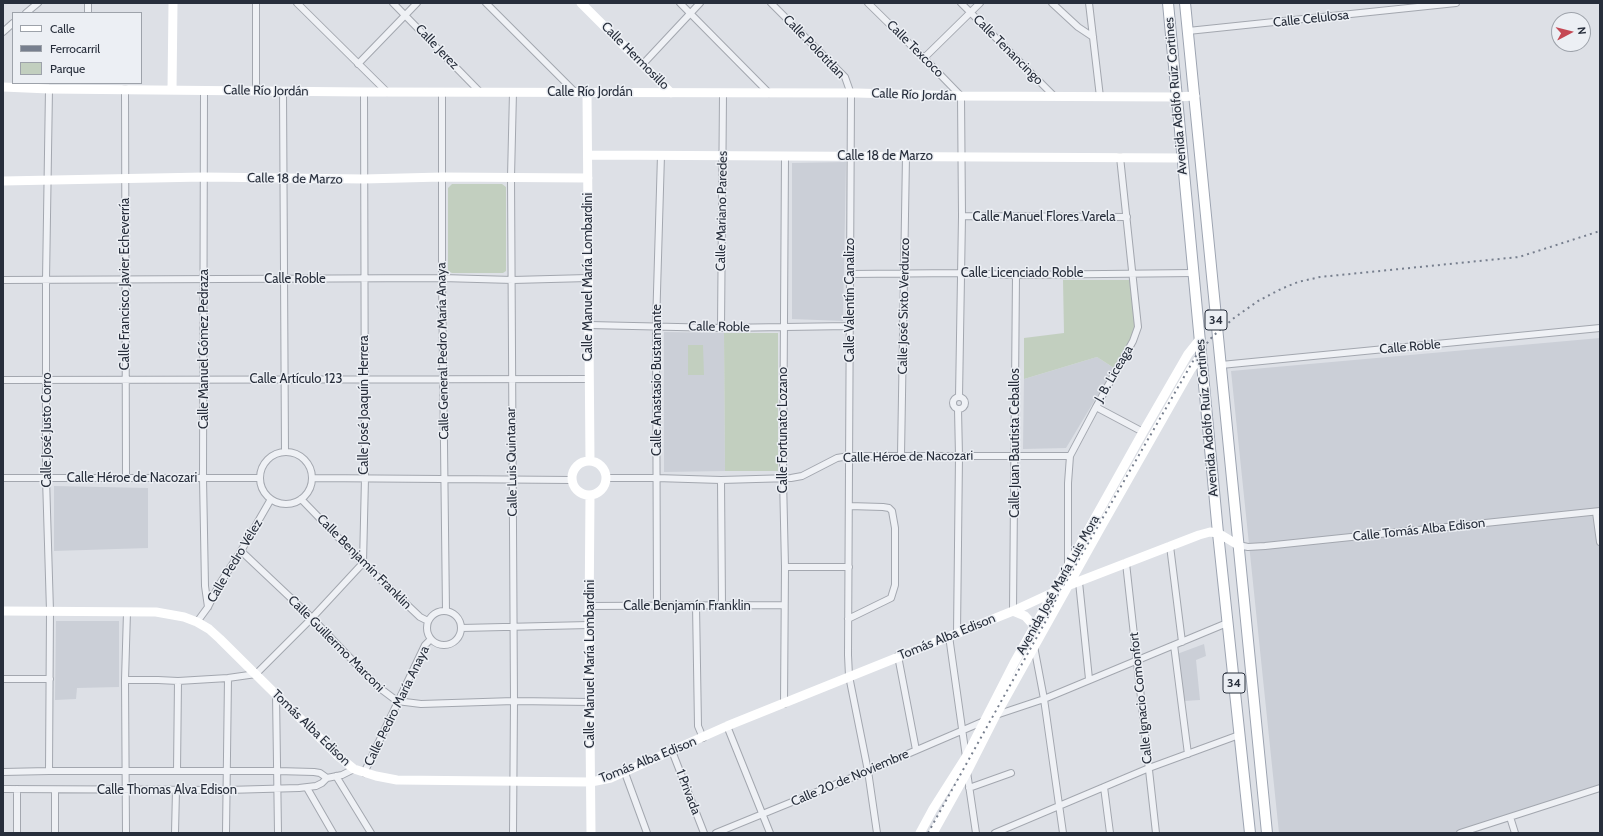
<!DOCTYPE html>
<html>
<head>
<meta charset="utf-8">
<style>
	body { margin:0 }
	#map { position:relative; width:1603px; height:836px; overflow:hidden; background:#dde0e6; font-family:Cabin,sans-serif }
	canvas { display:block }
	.frame { position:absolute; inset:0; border:4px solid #272e3b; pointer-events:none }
	.legend { position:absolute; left:12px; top:12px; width:130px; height:72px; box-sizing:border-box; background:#eceff4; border:1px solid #9da2aa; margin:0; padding:5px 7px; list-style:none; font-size:12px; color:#272e3b }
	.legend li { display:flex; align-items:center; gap:8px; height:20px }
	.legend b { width:20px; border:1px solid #9da2aa }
	.north { position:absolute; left:1551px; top:12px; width:40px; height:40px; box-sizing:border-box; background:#eceff4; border:1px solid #9da2aa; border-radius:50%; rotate:83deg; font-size:11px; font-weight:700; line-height:16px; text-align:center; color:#272e3b }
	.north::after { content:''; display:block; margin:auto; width:14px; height:18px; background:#c54854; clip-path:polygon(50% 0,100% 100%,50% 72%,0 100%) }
</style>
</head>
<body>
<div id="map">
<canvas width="1603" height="836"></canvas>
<div class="frame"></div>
<ul class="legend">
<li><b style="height:5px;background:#fff"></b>Calle</li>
<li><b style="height:5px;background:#777f8e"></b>Ferrocarril</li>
<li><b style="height:11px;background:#c2cfbf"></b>Parque</li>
</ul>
<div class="north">N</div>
</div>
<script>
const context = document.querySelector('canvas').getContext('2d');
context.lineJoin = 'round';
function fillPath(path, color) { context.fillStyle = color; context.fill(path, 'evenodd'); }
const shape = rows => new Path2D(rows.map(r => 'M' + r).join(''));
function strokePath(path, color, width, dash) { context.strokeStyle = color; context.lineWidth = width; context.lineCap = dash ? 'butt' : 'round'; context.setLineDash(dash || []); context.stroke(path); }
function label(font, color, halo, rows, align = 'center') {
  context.font = font + ' Cabin,sans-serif'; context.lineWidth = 3; context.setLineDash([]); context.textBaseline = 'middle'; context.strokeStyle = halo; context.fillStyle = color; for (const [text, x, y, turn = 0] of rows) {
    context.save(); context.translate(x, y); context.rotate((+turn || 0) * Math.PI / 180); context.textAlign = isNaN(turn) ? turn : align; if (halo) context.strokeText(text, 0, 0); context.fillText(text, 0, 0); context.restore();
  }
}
const built = shape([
	[846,162,843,321,792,319,792,163],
	[664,332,724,333,725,471,664,472],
	[1600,338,1600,786,1459,833,1279,833,1231,371],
	[1097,357,1114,368,1066,448,1023,449,1024,379],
	[54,486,148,488,148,548,54,551],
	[56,621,119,621,119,687,77,688,76,699,55,700],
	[1204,644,1206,656,1196,660,1200,700,1184,701,1177,654]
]);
const green = shape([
	[452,184,502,184,506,187,506,271,503,273,452,273,448,271,448,188],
	[1063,280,1130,280,1135,330,1114,368,1097,357,1024,379,1024,338,1064,333],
	[724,333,778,333,778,471,725,471],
	[688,345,703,345,704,375,688,375]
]);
const street = shape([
	[88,3,88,13],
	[297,3,387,92],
	[393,3,480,92],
	[486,3,576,93],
	[680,3,769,93],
	[771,3,845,77,851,94,848,655,849,676,868,771,877,833],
	[868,3,924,58,961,96,962,216,959,397],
	[961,3,1054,96],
	[1052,3,1078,27,1093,37],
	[1089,3,1100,97],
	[26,13,38,3],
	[1188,31,1456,3],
	[3,32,13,23],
	[924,58,980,3],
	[358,64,417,3],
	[643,64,700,3],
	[49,89,46,280,46,478,50,611,49,771],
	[125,89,126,478],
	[256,90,256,3],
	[204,91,203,478,205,586,208,607],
	[283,91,285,452],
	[442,92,442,278,446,611],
	[962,216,1127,217],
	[850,274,960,273,1016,275,1193,273],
	[3,280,442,278,513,280,588,278],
	[589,325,721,328,849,326],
	[721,328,723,94],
	[1221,365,1600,328],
	[3,380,589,379],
	'953 403a6 6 0 1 1 12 0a6 6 0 1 1-12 0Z',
	[1096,407,1143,432],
	'260 478a26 26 0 1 1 52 0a26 26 0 1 1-52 0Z',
	[901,455,906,156],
	[3,478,260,478],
	[312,478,572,480],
	[606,478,656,478,721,480,791,478,802,476,837,458,849,456,1070,456],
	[721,480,722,606],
	[301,499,363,563,420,617,428,621],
	[1596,512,1600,542],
	[1238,545,1248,547,1265,546,1600,511],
	[1170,546,1182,642],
	[241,551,312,618,377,686,397,701,421,704,514,701,590,702],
	[1126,563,1156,833],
	[1068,565,1068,483,1070,456,1096,407,1133,341,1138,327,1120,157],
	[785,567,849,567],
	[1079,582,1089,679],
	[696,605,698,726,703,738],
	[589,606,784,605],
	[657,606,656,326,661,155],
	[1013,611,1016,275],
	'427 628a17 17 0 1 1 34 0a17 17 0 1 1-34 0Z',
	[848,619,891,598,895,585,895,528,892,511,889,508,883,507,849,506],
	[197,622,208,607,219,585,241,551,271,499],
	[461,628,589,625],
	[957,633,959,456,958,409],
	[949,636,966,757],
	[1174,645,1188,754],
	[1034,646,1044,699,1063,833],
	[898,656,916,750],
	[3,679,50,679],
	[125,680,158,680,178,681,228,678,256,674,312,618,363,563,365,478,364,92],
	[276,694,278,833],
	[784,704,785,567,783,478,785,157],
	[996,715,1044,699,1227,623],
	[727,726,770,833],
	[672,751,704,833],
	[177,771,178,681],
	[3,772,49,771,277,771,314,772,320,773,327,778],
	[967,772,976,833],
	[364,773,425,645,431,639],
	[625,773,647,833],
	[336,776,371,833],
	[1104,787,1110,833],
	[307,788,333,833],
	[969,788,1011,773],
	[3,789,227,790,299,788,316,786,322,783,327,778,342,775,354,769],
	[55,790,55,833],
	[1510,817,1515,833],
	[17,833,17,789],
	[126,833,125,680,127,612],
	[175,833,176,790],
	[226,833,228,678],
	[513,833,514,701,511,177,513,92],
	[716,833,868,771,982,722],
	[995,833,1149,768,1239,735],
	[1460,833,1600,788]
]);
const secondary = shape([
	[581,3,671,93],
	[3,87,49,89,364,92,857,93,961,96,1176,97,1195,96],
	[172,90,173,3],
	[587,93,590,460],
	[588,155,1182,158],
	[3,181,204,177,364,179,442,177,588,178],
	'572 478a17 17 0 1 1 34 0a17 17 0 1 1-34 0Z',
	[590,495,589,625,591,833],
	[3,611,156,612,184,617,197,622,209,629,220,639,338,756,354,769,376,776,397,780,591,782,611,778,727,726,1013,611,1067,586,1199,535,1210,532,1218,533,1238,545],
	[1013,611,1025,616,1035,627],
	[920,833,933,809,966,757,1014,663,1143,432,1188,354,1200,339],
	[933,833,967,772,996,715,1101,527,1191,369,1202,355]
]);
const primary = shape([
	[1168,3,1218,533,1250,833],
	[1185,3,1267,833]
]);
const rail = shape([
	[928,833,1048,617,1060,590,1067,580,1196,356,1213,336,1234,318,1258,301,1281,289,1298,282,1320,277,1519,257,1600,231]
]);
const shields = [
	[1216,320,22],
	[1234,683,22]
];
const shieldNames = [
	["34",1216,320],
	["34",1234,683]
];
const streetNames = [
	["Calle Celulosa",1311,19,-6],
	["Calle Jerez",437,47,46],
	["Calle Polotitlan",814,47,46],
	["Calle Texcoco",915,49,45],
	["Calle Tenancingo",1008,50,45],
	["Calle Hermosillo",635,56,45],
	["Calle Río Jordán",266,91,1],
	["Calle Río Jordán",590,92],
	["Calle Río Jordán",914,95,2],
	["Avenida Adolfo Ruíz Cortines",1176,96,-95],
	["Calle 18 de Marzo",885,156],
	["Calle 18 de Marzo",295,179,1],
	["Calle Mariano Paredes",722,211,-89],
	["Calle Manuel Flores Varela",1044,217],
	["Calle Licenciado Roble",1022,273],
	["Calle Manuel María Lombardini",588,277,-90],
	["Calle Roble",295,279],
	["Calle Francisco Javier Echeverría",125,284,-90],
	["Calle Valentín Canalizo",850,300,-90],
	["Calle José Sixto Verduzco",904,306,-89],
	["Calle Roble",719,327,1],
	["Calle Roble",1410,347,-5],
	["Calle Manuel Gómez Pedraza",204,349,-90],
	["Calle General Pedro María Anaya",443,351,-91],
	["J. B. Liceaga",1114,374,-60],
	["Calle Artículo 123",296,379],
	["Calle Anastasio Bustamante",657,380,-90],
	["Calle José Joaquín Herrera",364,405,-90],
	["Avenida Adolfo Ruíz Cortines",1207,418,-95],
	["Calle José Justo Corro",47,430,-90],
	["Calle Fortunato Lozano",783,430,-90],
	["Calle Juan Bautista Ceballos",1015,443,-90],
	["Calle Héroe de Nacozari",908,457,-1],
	["Calle Luis Quintanar",512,462,-91],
	["Calle Héroe de Nacozari",132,478],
	["Calle Tomás Alba Edison",1419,530,-6],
	["Calle Pedro Vélez",235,561,-59],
	["Calle Benjamín Franklin",364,562,45],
	["Avenida José María Luis Mora",1058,585,-61],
	["Calle Benjamín Franklin",687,606],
	["Tomás Alba Edison",947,637,-22],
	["Calle Guillermo Marconi",336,644,45],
	["Calle Manuel María Lombardini",590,664,-90],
	["Calle Ignacio Comonfort",1141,698,-96],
	["Calle Pedro María Anaya",397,706,-64],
	["Tomás Alba Edison",311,728,44],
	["Tomás Alba Edison",648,760,-22],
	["Calle 20 de Noviembre",850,778,-23],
	["Calle Thomas Alva Edison",167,790],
	["1 Privada",688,792,69]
];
fillPath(built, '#cbcfd7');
fillPath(green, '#c2cfbf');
strokePath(street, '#a3a7af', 8);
strokePath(primary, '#9da4b1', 12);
strokePath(street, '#eff1f5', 6);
strokePath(secondary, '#fff', 9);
strokePath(primary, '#fff', 10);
strokePath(rail, '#777f8e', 2, [2, 4]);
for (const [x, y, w] of shields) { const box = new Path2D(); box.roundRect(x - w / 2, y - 10, w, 20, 3); context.fillStyle = '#eceff4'; context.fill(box); strokePath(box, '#272e3b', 1); }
label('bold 12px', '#272e3b', null, shieldNames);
label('13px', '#272e3b', '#eceff4', streetNames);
</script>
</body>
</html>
